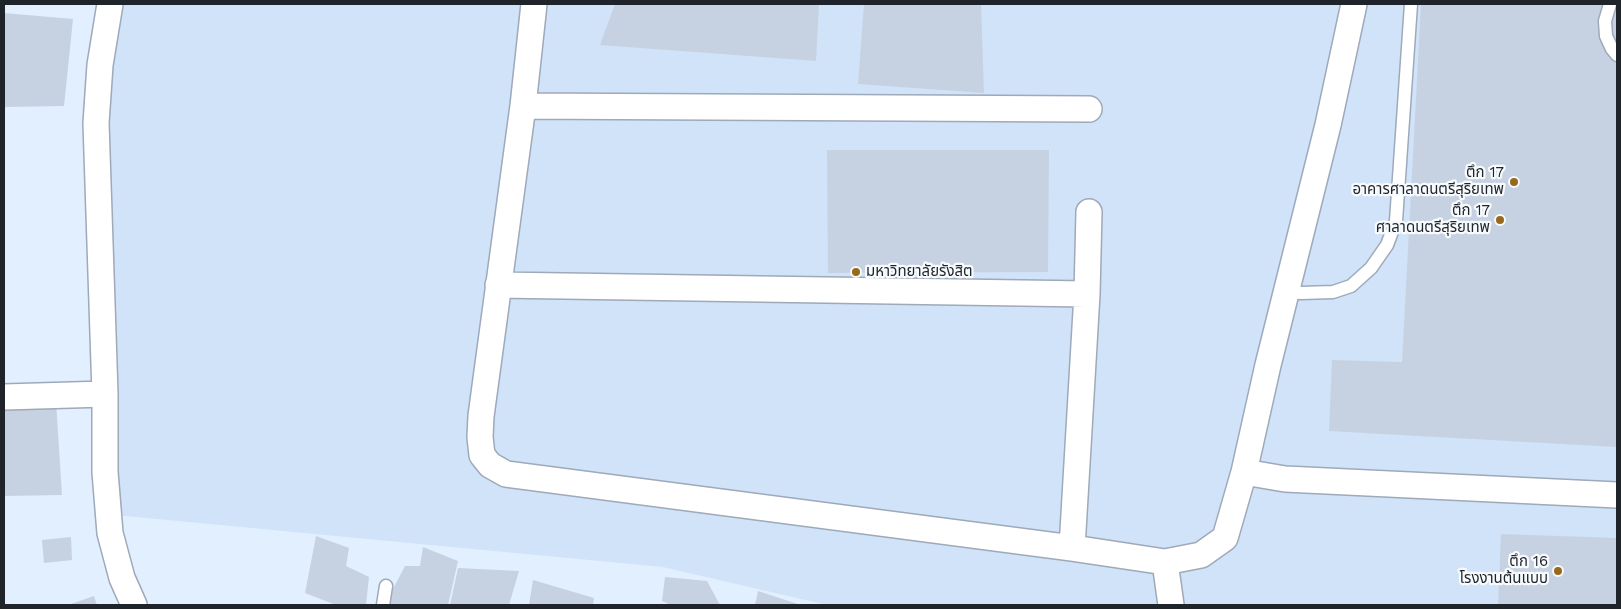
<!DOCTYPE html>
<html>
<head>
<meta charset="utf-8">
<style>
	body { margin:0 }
	#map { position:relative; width:1621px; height:609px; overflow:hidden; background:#e2efff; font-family:"Work Sans",sans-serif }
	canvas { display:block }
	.frame { position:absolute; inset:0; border:5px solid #1f242a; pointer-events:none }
</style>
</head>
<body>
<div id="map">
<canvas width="1621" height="609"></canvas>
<div class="frame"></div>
</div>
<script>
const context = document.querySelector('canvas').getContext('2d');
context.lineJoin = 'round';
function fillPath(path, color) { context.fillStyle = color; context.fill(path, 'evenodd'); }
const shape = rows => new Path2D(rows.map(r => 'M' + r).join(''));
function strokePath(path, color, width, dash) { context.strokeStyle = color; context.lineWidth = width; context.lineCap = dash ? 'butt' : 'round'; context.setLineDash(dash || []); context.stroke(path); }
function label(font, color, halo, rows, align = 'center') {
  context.font = font + ' "Work Sans","Noto Sans Thai",sans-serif'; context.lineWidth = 4.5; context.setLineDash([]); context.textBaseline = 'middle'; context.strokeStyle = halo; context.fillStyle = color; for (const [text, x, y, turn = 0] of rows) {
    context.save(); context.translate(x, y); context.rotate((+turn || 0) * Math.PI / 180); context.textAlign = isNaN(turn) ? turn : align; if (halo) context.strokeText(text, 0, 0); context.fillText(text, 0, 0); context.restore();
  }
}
const built = shape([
	[105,4,1617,4,1617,605,827,605,663,567,104,514]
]);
const building = shape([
	[615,4,819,4,816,61,600,45],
	[864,4,981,4,984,93,858,84],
	[1421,4,1617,4,1617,447,1329,431,1332,360,1402,362],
	[4,13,73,19,64,106,4,107],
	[827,150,1049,150,1048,272,828,273],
	[4,401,56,401,62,495,4,496],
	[1501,534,1617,538,1617,605,1498,605],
	[316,536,349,548,346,566,369,577,366,605,336,605,305,593],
	[71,537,72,560,44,563,42,540],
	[423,547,458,561,448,605,389,605,393,589,405,566,420,566],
	[458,568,519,571,509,605,450,605],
	[665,577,707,581,720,605,671,605,662,601],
	[533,580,594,598,593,605,529,605],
	[758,591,801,605,755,605],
	[94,596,97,605,68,605]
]);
const lane = shape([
	[1610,4,1605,21,1606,36,1612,49,1617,55],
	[1286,292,1301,293,1333,292,1351,286,1371,268,1387,245,1396,221,1411,4],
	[383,605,386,586]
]);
const street = shape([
	[110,4,100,65,96,123,105,394,105,472,110,533,122,578,134,605],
	[534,4,523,106,481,416,480,437,482,455,490,465,506,474,1072,548,1165,562,1201,555,1225,538,1244,472,1268,365,1328,125,1354,4],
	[523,106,1089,109],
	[498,285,1087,294],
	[4,397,105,394],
	[1244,472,1285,479,1617,495],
	[1072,548,1087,294,1089,212],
	[1165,562,1171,605]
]);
const markers = [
	[1514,182,5,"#98691a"],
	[1500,220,5,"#98691a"],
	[856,272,5,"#98691a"],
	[1558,571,5,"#98691a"]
];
const poiNames = [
	["ตึก 17",1504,173],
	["อาคารศาลาดนตรีสุริยเทพ",1504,190],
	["ตึก 17",1490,211],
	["ศาลาดนตรีสุริยเทพ",1490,228],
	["มหาวิทยาลัยรังสิต",866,272,"left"],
	["ตึก 16",1548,562],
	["โรงงานต้นแบบ",1548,579]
];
fillPath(built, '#d1e3f9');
fillPath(building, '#c6d2e2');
strokePath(lane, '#9ea9b9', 15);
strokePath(street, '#9ea9b9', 28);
strokePath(lane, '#fff', 12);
strokePath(street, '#fff', 25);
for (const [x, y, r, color] of markers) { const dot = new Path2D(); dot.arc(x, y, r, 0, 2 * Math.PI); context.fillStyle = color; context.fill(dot); strokePath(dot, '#f8fbfe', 2); }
label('15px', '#1f242a', '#f8fbfe', poiNames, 'right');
</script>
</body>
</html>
